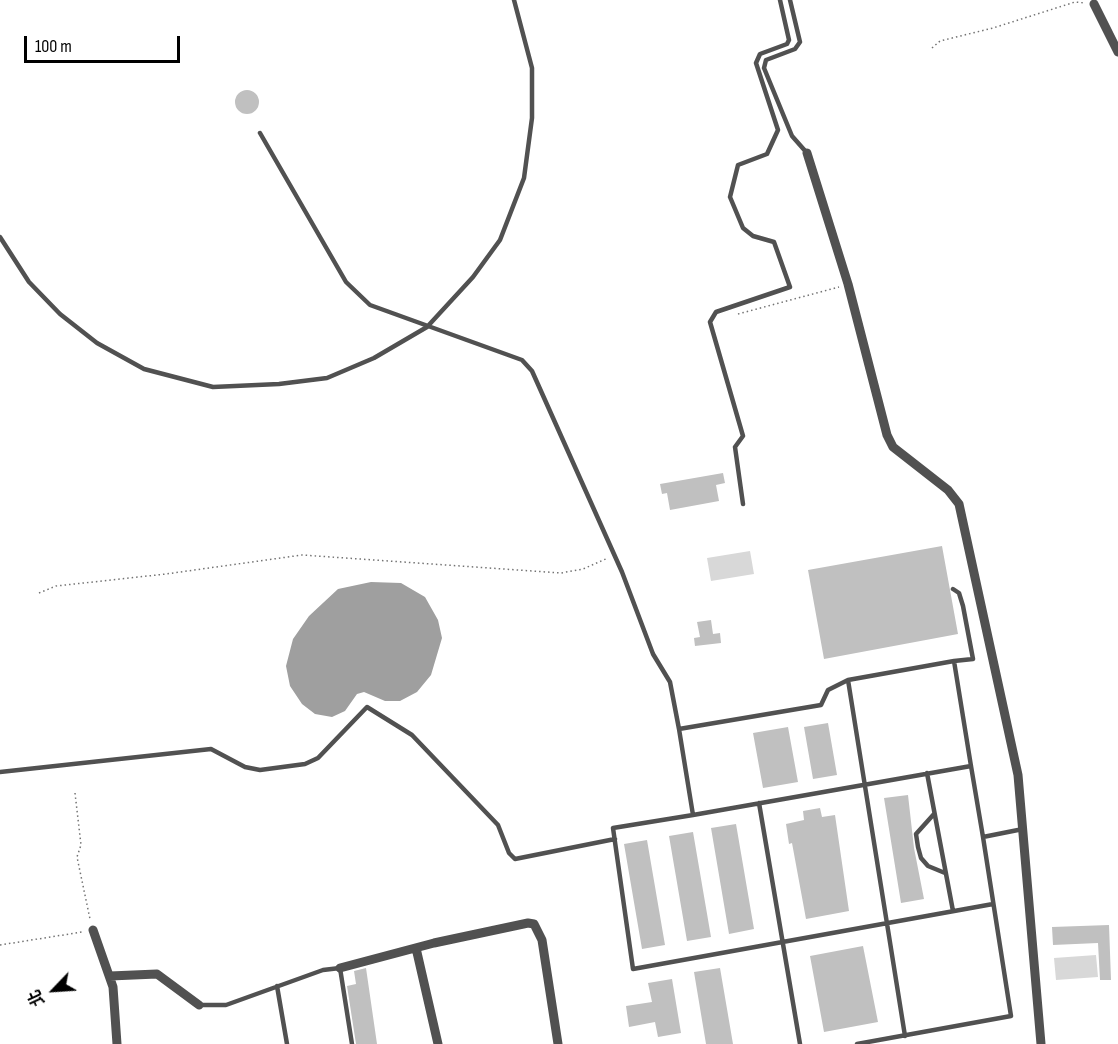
<!DOCTYPE html>
<html>
<head>
<meta charset="utf-8">
<style>
	body { margin:0 }
	#map { position:relative; width:1118px; height:1044px; overflow:hidden; background:#fff; font-family:"Sofia Sans Condensed","Noto Sans TC",sans-serif }
	canvas { display:block }
	.north { position:absolute; left:24px; top:960px; width:60px; height:60px; -webkit-text-stroke:4px #fff; paint-order:stroke; rotate:245deg; font-size:16px; font-weight:700; line-height:24px; text-align:center; color:#000 }
	.north::after { content:''; display:block; margin:auto; width:21px; height:27px; background:#000; clip-path:polygon(50% 0,100% 100%,50% 72%,0 100%) }
	.scale { position:absolute; left:24px; top:36px; width:156px; height:27px; box-sizing:border-box; border:3px solid #000; border-top:0; padding-left:8px; font-size:18px; line-height:21px; white-space:nowrap; color:#000; -webkit-text-stroke:4px #fff; paint-order:stroke }
</style>
</head>
<body>
<div id="map">
<canvas width="1118" height="1044"></canvas>
<div class="north">北</div>
<div class="scale">100 m</div>
</div>
<script>
const context = document.querySelector('canvas').getContext('2d');
context.lineJoin = 'round';
function fillPath(path, color) { context.fillStyle = color; context.fill(path, 'evenodd'); }
const shape = rows => new Path2D(rows.map(r => 'M' + r).join(''));
function strokePath(path, color, width, dash) { context.strokeStyle = color; context.lineWidth = width; context.lineCap = dash ? 'butt' : 'round'; context.setLineDash(dash || []); context.stroke(path); }
const green = shape([
	[750,551,754,574,711,581,707,558],
	[1096,955,1098,977,1056,980,1054,958]
]);
const water = shape([
	[371,582,401,583,425,597,438,620,442,638,431,675,417,692,400,701,385,701,364,692,357,694,345,711,332,717,315,714,302,704,290,686,286,666,293,639,309,616,338,589]
]);
const building = shape([
	'235 102a12 12 0 1 1 24 0a12 12 0 1 1-24 0Z',
	[723,473,725,483,716,485,719,501,670,510,667,493,662,494,660,484],
	[942,546,958,634,824,659,808,570],
	[711,620,713,634,720,633,721,643,695,646,694,638,700,637,697,622],
	[828,723,837,775,813,779,804,727],
	[788,727,798,782,763,788,753,733],
	[908,795,914,848,924,899,901,903,884,798],
	[820,808,822,817,835,815,849,911,806,919,792,843,789,844,786,824,804,820,803,811],
	[736,824,754,929,729,934,711,828],
	[693,832,711,937,687,941,669,836],
	[647,840,665,945,642,949,624,844],
	[1109,925,1111,980,1100,980,1098,943,1053,945,1052,927],
	[863,946,878,1022,824,1032,810,956],
	[366,968,377,1044,356,1044,347,986,356,984,354,971],
	[720,968,733,1044,706,1044,694,972],
	[672,979,681,1033,658,1037,655,1022,629,1027,626,1006,652,1002,648,983]
]);
const path = shape([
	[932,48,940,41,993,28,1075,2,1085,3],
	[738,314,839,287],
	[39,593,56,586,166,574,302,555,561,573,583,569,608,558],
	[75,793,81,845,77,857,90,919],
	[0,945,82,932]
]);
const lane = shape([
	[790,0,800,42,795,49,766,60,764,68,792,136,807,153],
	[260,133,346,282,370,305,522,360,532,371,622,572,653,654,670,682,679,729],
	[0,237,29,282,60,314,97,343,144,369,213,387,279,384,327,378,374,358,427,327,473,277,500,240,524,178,532,118,532,68,514,0],
	[743,504,735,447,743,436,710,322,716,312,790,287,774,242,753,236,743,228,730,197,738,165,767,154,778,130,756,63,760,54,787,44,789,40,780,0],
	[953,589,959,593,963,606,973,659,954,661],
	[848,680,905,1036],
	[0,772,211,749,245,767,260,770,305,764,318,758,367,707,412,735,498,825,509,853,515,859,615,839],
	[927,773,953,911],
	[759,803,800,1044],
	[934,814,916,834,918,847,921,858,928,866,945,873],
	[693,815,613,828,633,969,993,904],
	[983,837,1023,829],
	[277,986,287,1044],
	[199,1005,226,1005,323,970,340,968,352,1044],
	[857,1044,1011,1016,983,837,971,766,954,661,848,680,828,690,821,705,679,729,693,815,971,766]
]);
const street = shape([
	[1094,4,1118,52],
	[807,153,848,284,887,435,893,447,948,490,959,504,1018,775,1041,1044],
	[93,930,113,987,117,1044],
	[416,948,438,1044],
	[340,968,434,943,528,923,534,924,542,940,558,1044],
	[110,976,157,974,199,1005]
]);
fillPath(green, '#d8d8d8');
fillPath(water, '#9f9f9f');
fillPath(building, '#c0c0c0');
strokePath(path, '#737373', 1.5, [1.5, 3]);
strokePath(lane, '#515151', 4.5);
strokePath(street, '#515151', 9);
</script>
</body>
</html>
